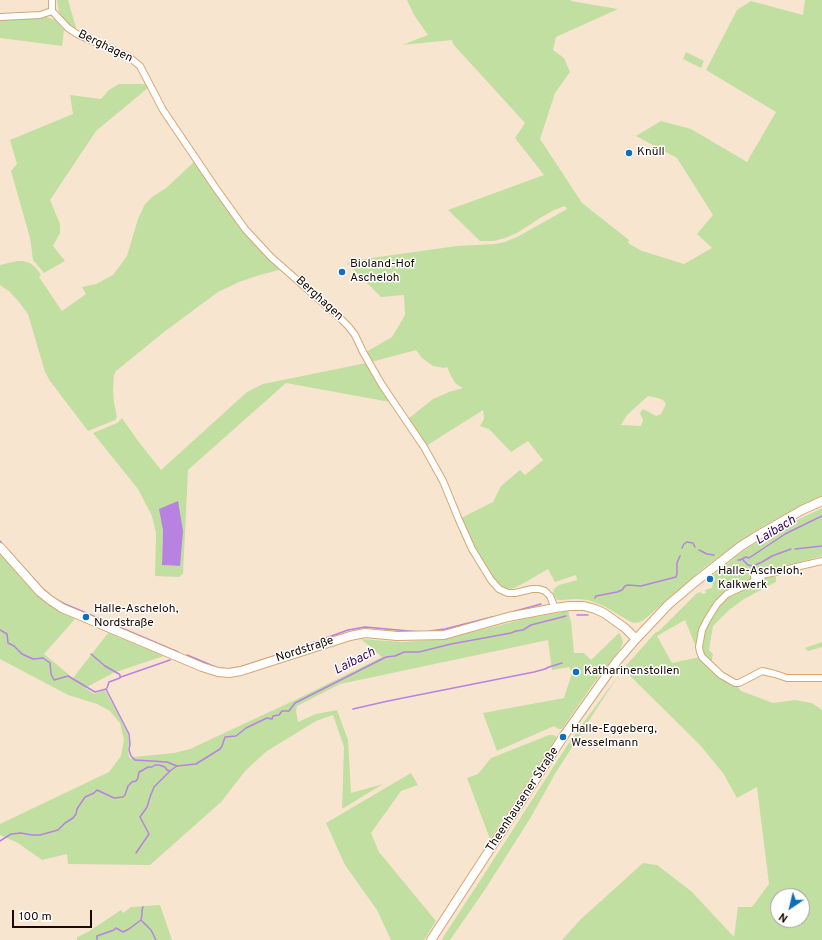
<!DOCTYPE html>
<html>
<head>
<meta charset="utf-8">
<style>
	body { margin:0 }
	#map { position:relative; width:822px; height:940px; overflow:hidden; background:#f8e5d0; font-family:Overpass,sans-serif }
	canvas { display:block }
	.north { position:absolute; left:770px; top:888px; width:40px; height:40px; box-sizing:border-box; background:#fff; border:1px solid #a39d99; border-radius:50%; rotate:215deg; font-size:11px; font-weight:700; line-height:16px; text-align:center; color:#190900 }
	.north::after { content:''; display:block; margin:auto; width:14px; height:18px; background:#0d70bc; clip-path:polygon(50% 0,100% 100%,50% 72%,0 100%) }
	.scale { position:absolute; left:12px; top:910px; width:80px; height:18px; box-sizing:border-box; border:2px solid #190900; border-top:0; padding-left:5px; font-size:12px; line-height:14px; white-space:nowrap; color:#190900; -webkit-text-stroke:3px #fff; paint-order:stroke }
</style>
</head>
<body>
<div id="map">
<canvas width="822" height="940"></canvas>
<div class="north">N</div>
<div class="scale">100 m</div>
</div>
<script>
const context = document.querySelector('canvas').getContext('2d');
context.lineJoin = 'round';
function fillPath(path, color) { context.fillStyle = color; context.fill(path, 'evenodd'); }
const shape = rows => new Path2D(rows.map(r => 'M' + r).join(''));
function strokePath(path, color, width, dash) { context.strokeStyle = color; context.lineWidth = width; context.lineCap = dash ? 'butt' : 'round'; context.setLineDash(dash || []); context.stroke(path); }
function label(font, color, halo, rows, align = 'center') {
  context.font = font + ' Overpass,sans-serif'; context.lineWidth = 3; context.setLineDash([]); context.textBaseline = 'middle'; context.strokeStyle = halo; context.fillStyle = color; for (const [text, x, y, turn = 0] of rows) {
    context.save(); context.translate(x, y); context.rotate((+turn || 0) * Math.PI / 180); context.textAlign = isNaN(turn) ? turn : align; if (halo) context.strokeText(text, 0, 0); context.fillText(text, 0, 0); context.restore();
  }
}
const green = shape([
	[57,0,68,0,77,31,70,26,62,18,59,12],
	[407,0,571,0,571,1,618,9,556,37,553,50,564,58,570,72,555,93,540,139,582,203,629,240,628,243,642,251,684,264,712,248,697,234,713,215,677,158,636,136,661,121,691,129,747,162,776,112,706,70,737,10,751,1,803,15,805,0,822,0,822,496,797,508,762,527,738,543,705,567,645,619,640,622,635,623,631,622,604,606,588,600,577,599,560,600,557,600,553,593,554,589,559,585,577,580,576,575,555,582,548,569,524,583,514,588,510,589,501,587,495,580,475,548,461,518,493,502,501,486,520,470,525,475,543,460,528,441,511,452,489,429,480,426,484,419,483,410,426,446,408,419,433,399,449,392,463,388,456,384,451,376,447,367,444,368,433,366,422,358,416,350,371,362,366,352,392,337,405,315,404,295,381,297,349,265,347,264,350,261,457,246,495,244,505,242,519,236,567,209,565,206,554,210,540,218,517,233,505,238,494,241,480,241,448,210,544,175,515,138,525,123,453,44,452,40,402,45,428,35,414,15],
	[648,396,658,398,663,400,666,404,661,414,656,416,643,409,640,413,643,420,641,426,621,425,627,415],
	[46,17,55,20,64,30,62,46,24,41,0,38,0,20],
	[686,52,704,61,701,68,683,59],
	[119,84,148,84,149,87,96,131,50,200,60,224,60,233,53,246,65,261,44,273,33,260,30,238,11,171,17,164,10,140,73,114,70,95,101,99,109,90],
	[194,162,243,230,282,269,260,275,239,282,218,292,164,332,116,371,114,375,113,390,114,403,117,417,115,420,88,431,50,381,45,372,28,314,19,302,10,292,0,285,0,265,17,261,23,261,30,263,36,268,41,275,39,277,62,311,86,294,82,287,96,284,113,275,127,256,138,219,145,204,152,197,166,188],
	[366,363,390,402,286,383,188,470,183,574,179,577,155,576,156,533,152,516,138,489,93,433,117,423,122,418,138,441,161,470,247,392,263,384],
	[163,530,180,566,162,565],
	[822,508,822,556,774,569,776,577,776,582,744,599,729,610,713,626,709,650,713,654,711,664,737,686,741,691,773,703,795,700,812,703,822,710,822,940,562,940,581,919,643,863,657,865,691,891,734,937,738,907,752,907,769,884,757,787,737,798,723,773,700,745,623,669,655,633,659,631,697,593,701,592,702,594,706,593,705,590,712,588,713,583,712,576,722,568,743,551,765,537,779,529],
	[685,620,700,657,672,663,657,636],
	[778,896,802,896,802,920,778,920],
	[0,553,38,595,47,604,60,612,75,619,44,654,73,678,108,633,164,656,113,673,85,688,94,694,105,690,119,716,128,734,129,744,128,750,129,757,131,759,134,757,174,753,190,749,293,701,382,657,361,639,403,642,445,639,524,619,568,611,571,622,574,653,584,653,591,660,619,633,622,638,623,643,620,649,591,687,562,729,559,729,554,726,497,751,483,713,564,698,572,673,569,667,552,670,548,640,340,684,297,706,296,711,298,722,316,714,337,710,348,740,351,793,383,784,342,809,344,747,333,715,316,721,267,751,246,770,221,802,150,865,68,864,67,854,42,860,18,843,0,835,0,824,109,772,121,756,124,740,120,723,110,711,97,704,68,695,0,659],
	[822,642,822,647,808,651,805,648],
	[618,676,588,722,555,774,531,817,484,891,450,940,443,940,442,939,483,876,570,741],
	[549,735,553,735,556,736,556,739,490,839,467,778,478,774,491,758],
	[411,773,418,785,401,791,371,833,379,852,436,921,424,940,391,940,377,910,345,865,326,823],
	[160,905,172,940,77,940,77,937,88,932,121,910,123,913,131,907]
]);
const water = shape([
	[178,501,183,531,180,566,162,565,163,530,159,509]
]);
const stream = shape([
	[0,541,4,546],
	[682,548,684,544,687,542,693,543,695,547],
	[795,549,822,546],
	[699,550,707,554,714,555],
	[9,551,43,589,49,594],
	[742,559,748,565,753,566,762,562,772,556,791,549],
	[738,560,740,560,746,557,749,558,785,534,822,516],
	[595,598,596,596,617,592,622,590,625,586,628,585,641,586,676,577,677,574,677,563,680,556],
	[55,599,65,604,178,652],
	[512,612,541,604],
	[577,615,588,615],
	[0,630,7,634,8,643,14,646,22,654,33,659,43,658,50,663,51,674,54,680,68,676,95,692,106,689,129,734,130,744,129,750,131,756,135,760,167,762,177,766,196,764,220,749,222,746,225,737,236,736,246,728,267,718,272,719,273,716,279,715,282,711,289,711,295,703,386,657,395,656,404,652,419,652,451,644,511,633,516,631,523,630,531,625,566,616],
	[430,631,445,629,492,617],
	[91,654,105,666,119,674,120,675,120,678,109,682,107,688],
	[187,655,218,668,228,669,240,667,290,651,348,630,365,627,420,632],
	[121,677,170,660],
	[353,709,388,701,534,672,545,669,549,667,562,663],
	[0,841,11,834,21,833,32,835,40,835,58,830,65,823,73,818,76,814,77,809,85,797,94,793,97,790,114,798,123,797,125,795,128,786,132,782,136,781,138,778,139,772,143,770,148,767,152,767,155,765,159,765,165,767,167,770,170,771,177,766],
	[136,853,149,834,140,817,147,807,150,797,154,787,170,771],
	[142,921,151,930,156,940],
	[97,940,97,936,114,930,116,928,123,932,129,929,141,920,142,914,142,910,143,907]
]);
const street = shape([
	[52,0,52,11,68,28,77,34,129,57,140,66,163,110,215,187,245,229,271,257,340,318,348,326,355,335,363,352,382,385,424,447,443,481,459,520,472,549,491,580,499,589,508,593,515,593,532,589,539,589,545,591,550,596,555,608],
	[0,17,40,15,52,11],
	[762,575,759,579,727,594,717,604,707,620,702,630,699,647,700,652,702,657,721,675,735,683,739,683,762,671,775,674,787,678,822,678],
	[754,577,822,561]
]);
const secondary = shape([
	[0,547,40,592,50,600,62,608,202,667,218,672,229,673,241,671,350,636,365,633,397,636,444,635,508,617,555,608,570,606,584,606,595,609,604,613,625,628,636,639],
	[431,940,563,737,617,661,636,639,668,605,695,582,741,546,762,533,802,510,822,501]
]);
const markers = [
	[629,153,4,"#0d70bc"],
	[342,272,4,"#0d70bc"],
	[710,579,4,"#0d70bc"],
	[86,617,4,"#0d70bc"],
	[576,672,4,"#0d70bc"],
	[563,737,4,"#0d70bc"]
];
const streetNames = [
	["Berghagen",105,47,26],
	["Berghagen",319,299,42],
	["Nordstraße",305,650,-18],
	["Theenhausener Straße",523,800,-57]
];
const poiNames = [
	["Knüll",637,153],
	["Bioland-Hof",350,265],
	["Ascheloh",350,279],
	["Halle-Ascheloh,",718,572],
	["Kalkwerk",718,586],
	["Halle-Ascheloh,",94,610],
	["Nordstraße",94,624],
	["Katharinenstollen",584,672],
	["Halle-Eggeberg,",571,730],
	["Wesselmann",571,744]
];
const waterNames = [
	["Laibach",776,531,-31],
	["Laibach",355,662,-27]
];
fillPath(green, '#c1dfa1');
fillPath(water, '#b882e0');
strokePath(stream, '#b882e0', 1.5);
strokePath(street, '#d5a773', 8);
strokePath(secondary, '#d5a773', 10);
strokePath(street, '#fff', 6);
strokePath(secondary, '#fff', 8);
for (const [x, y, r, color] of markers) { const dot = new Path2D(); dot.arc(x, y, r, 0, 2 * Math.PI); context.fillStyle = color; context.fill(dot); strokePath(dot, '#fff', 1.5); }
label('12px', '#190900', '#fff', streetNames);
label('12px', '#190900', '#fff', poiNames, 'left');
label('italic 13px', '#3f055d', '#fff', waterNames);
</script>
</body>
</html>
